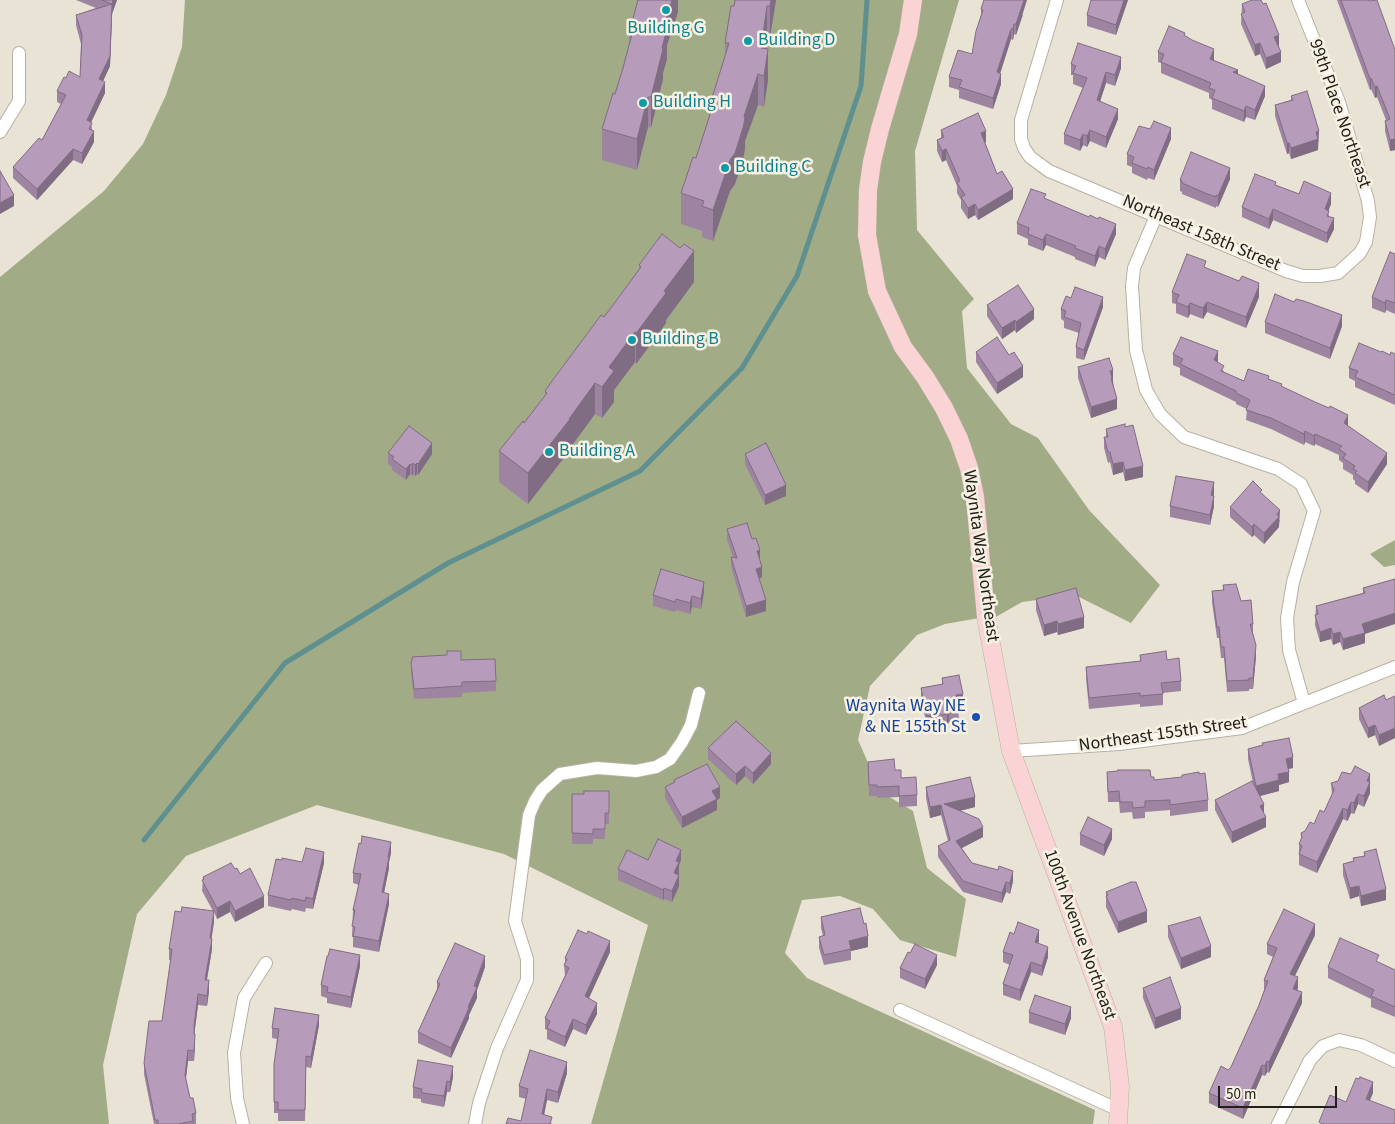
<!DOCTYPE html>
<html>
<head>
<meta charset="utf-8">
<style>
	body { margin:0 }
	#map { position:relative; width:1395px; height:1124px; overflow:hidden; background:#e8e3d5; font-family:"Source Sans 3",sans-serif }
	canvas { display:block }
	.scale { position:absolute; left:1218px; top:1086px; width:119px; height:22px; box-sizing:border-box; border:2px solid #22201b; border-top:0; padding-left:6px; font-size:15px; line-height:18px; white-space:nowrap; color:#22201b; -webkit-text-stroke:4px #f6f1e2; paint-order:stroke }
</style>
</head>
<body>
<div id="map">
<canvas width="1395" height="1124"></canvas>
<div class="scale">50 m</div>
</div>
<script>
const context = document.querySelector('canvas').getContext('2d');
context.lineJoin = 'round';
function fillPath(path, color) { context.fillStyle = color; context.fill(path, 'evenodd'); }
const shape = rows => new Path2D(rows.map(r => 'M' + r).join(''));
function strokePath(path, color, width, dash) { context.strokeStyle = color; context.lineWidth = width; context.lineCap = dash ? 'butt' : 'round'; context.setLineDash(dash || []); context.stroke(path); }
function label(font, color, halo, rows, align = 'center') {
  context.font = font + ' "Source Sans 3",sans-serif'; context.lineWidth = 5; context.setLineDash([]); context.textBaseline = 'middle'; context.strokeStyle = halo; context.fillStyle = color; for (const [text, x, y, turn = 0] of rows) {
    context.save(); context.translate(x, y); context.rotate((+turn || 0) * Math.PI / 180); context.textAlign = isNaN(turn) ? turn : align; if (halo) context.strokeText(text, 0, 0); context.fillText(text, 0, 0); context.restore();
  }
}
const forest = shape([
	[185,0,959,0,915,151,917,230,974,299,962,311,967,368,1011,424,1038,438,1089,510,1160,585,1131,623,1075,595,1022,602,987,622,985,617,945,624,917,635,870,686,858,740,881,792,913,811,927,868,966,899,956,957,900,940,873,909,840,896,802,900,785,953,807,978,1095,1110,1093,1124,591,1124,648,925,504,854,317,805,186,856,137,914,103,1065,109,1124,0,1124,0,277,104,191,143,144,166,95,182,47],
	[1395,540,1395,565,1384,567,1370,554]
]);
const stream = shape([
	[144,840,285,663,448,563,640,471,742,368,797,276,861,86,867,0]
]);
const minor = shape([
	[1057,0,1021,120,1021,139,1024,148,1030,157,1049,171,1286,271,1303,276,1320,276,1338,273,1360,253,1366,242,1370,217,1368,201,1339,102,1298,0],
	[0,132,19,101,19,53],
	[1156,216,1134,268,1132,286,1136,350,1146,390,1160,414,1184,437,1278,469,1301,484,1314,511,1293,582,1287,618,1289,650,1304,703],
	[1011,751,1119,744,1242,728,1395,667],
	[900,1010,1119,1110],
	[243,1124,237,1098,234,1053,244,998,266,963],
	[475,1124,479,1103,497,1048,527,980,527,959,515,921,529,815,535,801,542,790,560,774,597,768,636,771,656,767,670,759,682,742,691,725,699,693],
	[1278,1124,1310,1060,1323,1046,1339,1040,1361,1045,1395,1061]
]);
const secondary = shape([
	[913,0,908,34,880,129,872,162,868,190,867,235,877,291,903,347,925,377,944,408,959,439,969,468,975,497,986,617,1011,751,1113,1027,1120,1086,1118,1124]
]);
const wall = shape([
	[76,0,117,0,112,14,110,66,103,81,105,93,91,122,94,142,82,164,73,160,37,200,13,178,13,167,42,140,61,104,57,102,57,91,66,78,80,77,81,44,76,25,76,15,96,8],
	[678,0,678,12,667,45,667,59,663,73,663,79,651,128,648,127,637,170,602,160,602,129,615,94,629,46,629,33],
	[776,0,770,37,767,36,766,49,768,80,764,107,758,105,745,141,745,149,743,159,735,184,730,191,713,241,702,237,702,231,681,224,681,193,696,158,712,107,712,98,725,58,725,43,734,6],
	[1128,0,1116,35,1087,26,1087,15],
	[1337,0,1369,0,1395,50,1395,150,1390,151,1385,131,1385,121,1386,120,1377,97,1375,98,1371,89,1370,90],
	[1242,4,1279,46,1281,62,1266,69,1260,54,1255,56,1241,24],
	[981,9,1023,15,1016,35,1014,34,1013,40,1011,39,1000,74,1001,84,993,109,959,98,959,90,949,87,949,77,972,54,981,15],
	[1185,36,1214,60,1238,74,1265,96,1255,120,1246,117,1244,122,1212,109,1212,100,1209,98,1209,93,1161,73,1161,63,1158,62,1158,52],
	[1071,64,1121,68,1115,86,1106,83,1100,101,1118,119,1106,148,1090,141,1087,147,1083,145,1080,151,1064,144,1064,134,1083,88,1073,84,1073,75,1071,75],
	[1291,96,1319,141,1318,142,1318,150,1291,159,1289,153,1287,154,1275,116,1275,105,1291,100],
	[941,130,986,142,985,142,997,174,1013,199,978,220,975,215,968,219,961,208,961,200,957,193,957,186,946,160,942,162,937,151,937,140,941,138],
	[1171,139,1154,180,1148,178,1147,180,1132,173,1132,167,1127,165,1127,154],
	[1230,179,1218,207,1216,206,1216,208,1182,194,1182,192,1180,191,1180,180],
	[1276,185,1299,194,1331,204,1328,210,1329,216,1334,229,1327,243,1273,220,1269,229,1242,217,1242,207],
	[1046,199,1116,234,1105,260,1099,257,1095,267,1075,259,1075,257,1046,245,1043,251,1028,245,1028,239,1017,234,1017,223],
	[1395,254,1395,314,1386,310,1385,313,1372,308,1372,297],
	[639,265,694,282,666,320,666,323,643,355,636,364,635,362,614,390,614,402,602,418,595,414,570,448,570,450,528,504,499,482,499,451,524,423,545,396,545,391,616,301,639,270],
	[1206,268,1239,281,1259,286,1259,297,1246,328,1207,312,1203,319,1190,314,1188,318,1176,313,1176,304,1172,303,1172,292],
	[1294,302,1342,326,1330,359,1265,333,1265,322],
	[987,305,1034,319,1016,333,1015,330,1002,339,987,316],
	[1103,307,1084,360,1076,358,1076,347,1079,333,1064,328,1064,321,1061,319,1061,309],
	[976,352,1023,377,997,394,976,362],
	[1381,352,1390,355,1395,354,1395,405,1355,387,1355,381,1349,378,1349,368],
	[1173,354,1218,362,1224,372,1244,381,1269,379,1348,426,1387,464,1368,493,1355,484,1355,481,1353,479,1353,475,1343,469,1343,463,1339,460,1339,455,1315,444,1314,446,1305,442,1304,445,1271,429,1246,420,1247,409,1236,404,1236,402,1180,375,1180,368,1173,365],
	[1078,367,1113,381,1117,409,1091,418,1078,378],
	[1106,429,1143,477,1125,481,1123,472,1113,475,1110,462,1108,463,1104,448,1104,437,1106,437],
	[388,453,432,454,418,475,417,474,415,476,413,474,412,476,410,474,406,480,392,470,392,467,388,464],
	[745,454,786,496,765,505,745,464],
	[1214,493,1214,506,1210,525,1170,517,1170,506],
	[1262,493,1280,521,1279,522,1279,527,1264,544,1254,535,1252,537,1230,517,1230,507],
	[727,529,752,539,760,561,762,577,759,579,766,611,746,617,731,567,731,557,733,557,727,540],
	[1395,579,1365,634,1365,643,1343,650,1340,642,1333,645,1331,639,1320,642,1315,625,1316,606,1363,593,1363,588],
	[1223,585,1241,601,1253,624,1253,635,1256,656,1253,689,1249,689,1249,691,1227,692,1224,658,1221,658,1219,638,1217,638,1212,602,1212,591,1223,590],
	[704,592,701,609,692,607,690,614,676,610,675,612,653,606,653,595],
	[1036,599,1084,628,1058,635,1057,632,1044,636,1036,610],
	[1140,655,1167,660,1181,681,1181,691,1163,693,1163,705,1140,707,1140,704,1089,709,1086,678,1086,667,1140,661],
	[461,660,496,681,496,691,462,693,462,697,414,699,411,672,411,662],
	[942,678,963,705,958,705,959,720,949,722,947,725,942,726,939,724,927,726,921,699,921,688,942,684],
	[1386,700,1379,746,1375,735,1368,738,1359,719,1359,708],
	[1262,743,1293,768,1289,769,1289,782,1279,785,1279,791,1260,796,1264,814,1266,827,1232,843,1215,810,1215,800,1253,783,1248,759,1248,749,1262,745],
	[708,748,771,764,753,784,745,776,736,785,708,759],
	[868,762,895,770,917,795,917,806,899,807,899,797,877,798,877,796,869,796],
	[1107,772,1151,777,1154,780,1208,800,1208,811,1170,816,1170,810,1145,812,1145,818,1133,819,1132,812,1120,813,1119,802,1108,802],
	[1351,774,1370,774,1370,793,1364,807,1358,804,1354,814,1351,813,1348,820,1347,821,1343,819,1317,873,1299,865,1299,844,1301,841,1301,833,1305,831,1314,824,1324,812,1332,794,1331,783,1338,781],
	[674,780,720,798,717,800,717,810,682,828,665,798,665,787,674,783],
	[926,787,975,807,959,811,983,837,962,848,972,863,1013,881,1010,894,1006,892,1002,903,963,892,938,857,938,846,948,841,941,815,930,818,926,798],
	[609,791,609,824,605,824,605,839,593,839,593,844,572,844,572,794,584,794],
	[1080,834,1112,839,1104,856,1080,845],
	[1364,852,1386,900,1361,906,1359,896,1350,899,1343,875,1343,864,1353,861,1353,858,1364,856],
	[391,853,389,862,389,868,384,892,389,904,379,952,353,947,353,937,352,937,353,910,359,885,353,883,353,873],
	[282,860,302,862,324,863,313,909,306,908,305,912,292,909,291,911,268,906,268,895],
	[648,860,681,860,679,865,679,873,678,875,679,886,672,902,664,899,663,900,618,880,618,869],
	[235,869,240,874,264,907,235,922,230,912,217,919,214,912,214,922,211,938,212,949,207,980,209,991,207,1006,198,1005,194,1034,195,1045,194,1061,188,1061,186,1078,190,1098,196,1113,196,1124,154,1124,144,1074,144,1063,162,1021,171,960,169,960,169,949,181,912,213,911,202,891,203,877],
	[1106,892,1147,922,1118,933,1106,907],
	[821,917,868,947,851,951,851,960,824,965,819,948,819,937,823,936,821,928],
	[1168,926,1211,957,1181,969,1168,937],
	[1315,935,1295,976,1298,988,1297,990,1302,1003,1269,1073,1267,1072,1265,1076,1262,1075,1243,1119,1209,1103,1209,1093,1231,1067,1259,1005,1264,990,1264,980,1273,957,1267,954,1267,944],
	[1039,941,1038,943,1048,957,1042,976,1031,972,1020,1001,1003,995,1003,984,1010,965,1003,962,1003,952],
	[610,952,588,998,597,1014,586,1035,573,1029,565,1047,547,1039,547,1030,545,1029,545,1018,565,976,564,965,565,963,565,958],
	[1379,963,1395,970,1395,1017,1371,1007,1371,999,1328,978,1328,967],
	[937,965,925,989,900,978,900,968],
	[360,966,351,1008,327,1003,327,998,321,996,321,985],
	[485,967,477,990,477,998,469,1015,469,1018,451,1058,418,1043,418,1032,437,989,437,982],
	[1143,988,1181,1019,1155,1029,1143,998],
	[1029,1012,1071,1018,1065,1035,1029,1023],
	[319,1025,311,1068,306,1067,305,1121,278,1121,278,1113,274,1113,274,1075,277,1039,272,1038,272,1028],
	[567,1073,558,1103,547,1100,544,1115,552,1124,521,1121,526,1099,519,1097,519,1086],
	[453,1077,450,1092,447,1092,444,1107,423,1103,421,1102,421,1099,413,1098,413,1087]
]);
const shadedWall = shape([
	[113,0,117,0,112,14,110,66,99,90,99,79,112,4],
	[672,0,678,0,678,12,667,45,667,59,663,73,663,79,651,128,651,97,662,48,664,27],
	[771,0,776,0,770,37,770,6],
	[1024,0,1027,0,1016,35,1016,24],
	[1124,0,1128,0,1116,35,1116,25],
	[767,6,767,36,761,75,761,48],
	[1014,24,1014,34,1013,40,1013,29],
	[1011,29,1011,39,997,83,997,72],
	[1279,35,1279,46,1274,48,1274,37],
	[1260,43,1260,54,1255,56,1255,45],
	[768,49,768,80,764,107,764,76],
	[1214,49,1214,60,1210,59],
	[1281,52,1281,62,1266,69,1266,58],
	[1121,57,1121,68,1115,86,1115,75],
	[1238,70,1238,80,1233,72],
	[1106,72,1106,83,1097,111,1097,100],
	[758,74,758,105,745,141,745,149,743,159,735,184,730,191,713,241,713,210],
	[1001,74,1001,84,993,109,993,98],
	[1371,78,1371,89,1370,90,1370,79],
	[105,82,105,93,87,131,87,120],
	[1265,86,1265,96,1255,120,1255,110],
	[1377,86,1377,97,1375,98,1375,87],
	[648,97,648,127,637,170,637,139],
	[1246,106,1246,117,1244,122,1244,111],
	[1118,109,1118,119,1106,148,1106,137],
	[1171,128,1171,139,1154,180,1154,170],
	[1090,130,1090,141,1087,147,1087,136],
	[94,131,94,142,82,164,82,153],
	[986,131,986,142,981,144,981,133],
	[1319,131,1318,150,1291,159,1291,148,1316,132],
	[1083,134,1083,145,1080,151,1080,140],
	[1395,139,1395,150,1390,151,1390,140],
	[1287,143,1289,143,1289,153,1287,154],
	[73,149,73,160,37,200,37,189],
	[946,149,946,160,942,162,942,151],
	[1230,168,1230,179,1218,207,1218,196],
	[1013,189,1013,199,978,220,978,210],
	[1331,193,1331,204,1325,220,1325,209],
	[14,195,14,206,0,214,0,203],
	[975,204,975,215,968,219,968,208],
	[1273,209,1273,220,1269,229,1269,219],
	[1334,218,1334,229,1327,243,1327,233],
	[1116,224,1116,234,1105,260,1105,249],
	[1046,234,1046,245,1043,251,1043,240],
	[1099,246,1099,257,1095,267,1095,256],
	[694,251,694,282,666,320,666,323,636,364,636,333,664,291],
	[1259,283,1259,288,1259,286,1259,297,1246,328,1246,317],
	[1103,297,1103,307,1084,360,1084,350],
	[1386,300,1386,310,1385,313,1385,303],
	[1207,302,1207,312,1203,319,1203,308],
	[1190,303,1190,314,1188,318,1188,307],
	[1034,309,1034,319,1016,333,1016,322],
	[1342,315,1342,326,1330,359,1330,348],
	[1015,320,1015,330,1002,339,1002,328],
	[635,332,635,362,614,390,614,402,602,418,602,387,609,367],
	[1218,351,1218,362,1214,360],
	[1023,366,1023,377,997,394,997,383],
	[1113,370,1113,381,1112,388,1110,371],
	[595,383,595,414,570,448,570,450,528,504,528,473],
	[1117,399,1117,409,1091,418,1091,407],
	[1348,415,1348,426,1344,423],
	[1305,431,1305,442,1304,445,1304,434],
	[1315,434,1315,444,1314,446,1314,436],
	[432,443,432,454,418,475,418,464],
	[1387,453,1387,464,1368,493,1368,482],
	[1123,462,1123,472,1113,475,1113,464],
	[413,463,413,474,412,476,412,465],
	[417,463,417,474,415,476,415,465],
	[410,464,410,474,406,480,406,469],
	[1143,466,1143,477,1125,481,1125,470],
	[1214,482,1214,493,1211,506,1211,495],
	[786,485,786,496,765,505,765,495],
	[1214,496,1214,506,1210,525,1210,515],
	[1280,510,1279,527,1264,544,1264,533,1277,514],
	[1254,524,1254,535,1252,537,1252,527],
	[760,550,760,561,757,551],
	[762,567,762,577,756,580,756,569],
	[704,582,704,592,701,609,701,599],
	[692,596,692,607,690,614,690,603],
	[766,600,766,611,746,617,746,606],
	[1395,613,1395,624,1365,634,1365,643,1343,650,1343,639,1362,624],
	[1084,617,1084,628,1058,635,1058,624],
	[1057,621,1057,632,1044,636,1044,625],
	[1331,628,1331,639,1320,642,1320,632],
	[1340,632,1340,642,1333,645,1333,634],
	[1256,645,1256,656,1253,689,1253,678],
	[963,694,963,705,956,706,956,695],
	[949,711,949,722,947,725,947,714],
	[939,713,939,724,927,726,927,716],
	[1375,725,1375,735,1368,738,1368,728],
	[1395,728,1395,738,1379,746,1379,735],
	[771,753,771,764,753,784,753,773],
	[1293,757,1293,768,1286,769,1286,759],
	[745,766,745,776,736,785,736,774],
	[1289,772,1289,782,1279,785,1279,791,1256,797,1256,786,1278,774],
	[1370,774,1370,793,1364,807,1364,796,1367,781],
	[720,787,720,798,717,800,717,810,682,828,682,817,712,791],
	[1358,794,1358,804,1354,814,1354,803],
	[975,797,975,807,944,815,944,804],
	[1351,802,1351,813,1348,820,1347,821,1347,810],
	[1264,804,1264,815,1260,806],
	[941,805,941,815,930,818,930,807],
	[1343,808,1343,819,1317,873,1317,862],
	[1266,817,1266,827,1232,843,1232,832],
	[983,827,983,837,956,851,956,841],
	[1112,829,1112,839,1104,856,1104,845],
	[391,842,391,853,389,862,389,868,382,903,382,892],
	[681,850,681,860,679,865,679,873,674,884,674,873,676,861],
	[324,852,324,863,313,909,313,899],
	[1013,871,1013,881,1010,894,1010,883],
	[679,875,679,886,672,902,672,891],
	[1006,882,1006,892,1002,903,1002,893],
	[1359,886,1359,896,1350,899,1350,888],
	[664,888,664,899,663,900,663,890],
	[1386,889,1386,900,1361,906,1361,896],
	[389,894,389,904,379,952,379,941],
	[264,896,264,907,235,922,235,911],
	[230,901,230,912,217,919,217,908],
	[214,911,214,922,210,949,210,938],
	[1147,911,1147,922,1118,933,1118,922],
	[1315,924,1315,935,1290,985,1290,974],
	[1039,930,1039,941,1035,952,1035,942],
	[868,936,868,947,851,951,849,941],
	[212,939,212,949,205,990,205,980],
	[610,941,610,952,585,1007,585,996],
	[1211,946,1211,957,1181,969,1181,958],
	[1048,947,1048,957,1042,976,1042,966],
	[360,955,360,966,351,1008,351,997],
	[937,955,937,965,925,989,925,979],
	[485,956,485,967,477,990,477,998,469,1015,469,1018,451,1058,451,1048,468,1007],
	[1031,962,1031,972,1020,1001,1020,990],
	[1298,977,1298,988,1293,1000,1293,989],
	[209,980,209,991,207,1006,207,996],
	[1302,992,1302,1003,1269,1073,1269,1062],
	[198,994,198,1005,194,1037,194,1026],
	[597,1003,597,1014,586,1035,586,1025],
	[1071,1007,1071,1018,1065,1035,1065,1024],
	[1181,1008,1181,1019,1155,1029,1155,1018],
	[319,1015,319,1025,311,1068,311,1057],
	[573,1019,573,1029,565,1047,565,1037],
	[195,1034,195,1045,194,1061,194,1051],
	[188,1050,188,1061,185,1086,185,1075],
	[1267,1061,1267,1072,1265,1076,1265,1066],
	[567,1062,567,1073,558,1103,558,1092],
	[1262,1065,1262,1075,1243,1119,1243,1108],
	[453,1066,453,1077,450,1092,450,1082],
	[447,1081,447,1092,444,1107,444,1096],
	[1373,1082,1373,1093,1366,1110,1366,1099],
	[547,1089,547,1100,542,1124,542,1114]
]);
const building = shape([
	[102,0,113,0,112,4,102,0],
	[638,0,672,0,664,27,667,28,662,48,663,49,651,97,648,97,637,139,602,129,613,93,615,94,623,68,632,34,629,33,638,0],
	[735,0,771,0,770,6,767,6,761,48,768,49,764,76,758,74,744,116,745,118,743,128,735,153,730,160,713,210,702,206,704,201,681,193,693,157,696,158,715,99,712,98,716,85,729,43,725,43,731,6,734,6,735,0],
	[984,0,1024,0,1016,24,1014,24,1013,29,1011,29,997,72,1001,74,993,98,959,87,962,80,949,77,958,50,972,54,976,31,983,10,981,9,984,0],
	[1091,0,1124,0,1116,25,1087,15,1091,0],
	[1252,0,1261,0,1263,4,1266,3,1279,35,1274,37,1281,52,1266,58,1260,43,1255,45,1241,14,1245,12,1242,4,1252,0],
	[1341,0,1369,0,1369,1,1377,0,1395,50,1395,139,1390,140,1385,121,1390,119,1377,86,1375,87,1371,78,1370,79,1341,0],
	[112,4,110,56,99,79,105,82,87,120,92,123,89,129,94,131,82,153,73,149,37,189,13,167,39,138,42,140,66,95,57,91,64,77,66,78,69,71,80,77,82,35,76,15,112,4],
	[1169,26,1185,33,1184,35,1192,40,1214,49,1210,59,1238,70,1233,72,1265,86,1255,110,1246,106,1244,111,1212,98,1215,90,1209,88,1211,83,1161,62,1164,54,1158,52,1169,26],
	[1078,43,1121,57,1115,75,1106,72,1097,100,1118,109,1106,137,1090,130,1087,136,1083,134,1080,140,1064,134,1087,78,1073,73,1076,66,1071,64,1078,43],
	[1307,91,1319,131,1316,132,1318,139,1291,148,1289,143,1287,143,1275,105,1293,100,1291,96,1307,91],
	[978,113,986,131,981,133,997,174,1002,171,1013,189,978,210,975,204,968,208,961,197,965,195,957,183,960,181,946,149,942,151,937,140,944,137,941,130,978,113],
	[1154,121,1171,128,1154,170,1148,167,1147,169,1132,163,1134,157,1127,154,1139,126,1150,129,1154,121],
	[1191,152,1230,168,1218,196,1216,195,1216,197,1205,193,1182,183,1182,181,1180,180,1191,152],
	[0,171,14,195,0,203,0,171],
	[1255,174,1276,182,1275,185,1299,194,1304,181,1331,193,1325,209,1329,211,1327,216,1334,218,1327,233,1273,209,1269,219,1242,207,1255,174],
	[1031,189,1046,194,1044,198,1089,217,1090,215,1098,219,1099,217,1116,224,1105,249,1099,246,1095,256,1075,248,1076,246,1046,234,1043,240,1028,234,1029,228,1017,223,1031,189],
	[662,234,680,248,684,244,694,251,664,291,666,293,643,324,636,333,635,332,609,367,614,371,602,387,595,383,569,419,570,419,528,473,499,451,523,421,524,423,547,393,545,391,552,381,593,326,601,315,604,317,616,301,641,267,639,265,662,234],
	[1390,252,1395,254,1395,303,1386,300,1385,303,1372,297,1390,252],
	[1187,254,1206,261,1204,267,1239,281,1242,276,1259,283,1258,286,1259,286,1246,317,1207,302,1203,308,1190,303,1188,307,1176,302,1179,295,1172,292,1187,254],
	[1018,285,1034,309,1016,322,1015,320,1002,328,987,305,1018,285],
	[1075,287,1103,297,1084,350,1076,347,1081,323,1064,317,1066,311,1061,309,1066,296,1071,298,1075,287],
	[1275,294,1294,302,1296,299,1304,301,1342,315,1330,348,1265,322,1275,294],
	[997,337,1009,355,1014,352,1023,366,997,383,976,352,997,337],
	[1181,337,1218,351,1214,360,1224,366,1221,371,1244,381,1248,369,1269,376,1268,379,1282,384,1281,386,1315,402,1329,408,1330,406,1348,415,1344,423,1387,453,1368,482,1355,473,1357,471,1353,469,1355,466,1343,458,1346,454,1339,449,1342,446,1315,434,1314,436,1305,431,1304,434,1271,418,1246,410,1250,400,1236,393,1236,391,1180,364,1183,359,1173,354,1181,337],
	[1359,343,1381,352,1382,351,1390,355,1391,352,1395,354,1395,395,1355,377,1358,371,1349,368,1359,343],
	[1109,358,1113,370,1110,371,1112,377,1111,378,1117,399,1091,407,1078,367,1109,358],
	[1125,424,1125,427,1133,425,1143,466,1125,470,1123,462,1113,464,1110,452,1108,452,1104,437,1108,437,1106,429,1125,424],
	[409,426,432,443,418,464,417,463,415,465,413,463,412,465,410,464,406,469,392,459,394,457,388,453,409,426],
	[766,443,786,485,765,495,745,454,766,443],
	[1176,476,1214,482,1211,495,1214,496,1210,515,1170,506,1176,476],
	[1253,481,1262,490,1260,492,1280,510,1277,514,1279,517,1264,533,1254,524,1252,527,1230,507,1253,481],
	[747,523,752,539,756,538,760,550,757,551,762,567,756,569,766,600,746,606,731,557,737,558,727,529,747,523],
	[661,569,704,582,701,599,692,596,690,603,676,599,675,602,653,595,661,569],
	[1395,579,1395,613,1362,624,1365,633,1343,639,1340,632,1333,634,1331,628,1320,632,1315,615,1318,614,1316,606,1365,593,1363,588,1395,579],
	[1236,584,1241,601,1251,600,1253,624,1250,624,1256,645,1253,678,1249,678,1249,680,1227,681,1224,647,1221,647,1219,627,1217,627,1212,591,1224,590,1223,585,1236,584],
	[1076,588,1084,617,1058,624,1057,621,1044,625,1036,599,1076,588],
	[447,651,461,651,461,660,495,659,496,681,462,682,462,686,414,689,411,662,412,661,412,657,447,655,447,651],
	[1166,651,1167,660,1179,658,1181,681,1161,683,1163,694,1140,696,1140,693,1089,698,1086,667,1141,661,1140,655,1166,651],
	[959,675,963,694,956,695,959,709,949,711,947,714,942,715,939,713,927,716,921,688,943,684,942,678,959,675],
	[1384,695,1386,700,1395,696,1395,728,1379,735,1375,725,1368,728,1359,708,1384,695],
	[736,721,771,753,753,773,745,766,736,774,708,748,736,721],
	[1289,738,1293,757,1286,759,1289,772,1278,774,1279,780,1256,786,1248,749,1263,745,1262,743,1289,738],
	[894,759,895,770,901,770,901,778,916,777,917,795,899,796,899,786,877,787,877,785,869,785,868,762,894,759],
	[707,764,720,787,712,791,717,799,682,817,665,787,675,782,674,780,707,764],
	[1355,766,1370,774,1367,781,1370,782,1364,796,1358,794,1354,803,1351,802,1348,809,1347,810,1343,808,1317,862,1299,854,1302,846,1299,844,1302,837,1301,833,1305,831,1310,822,1314,824,1320,810,1324,812,1334,790,1331,783,1338,781,1342,772,1351,774,1355,766],
	[1118,770,1150,770,1151,777,1154,777,1154,780,1182,777,1182,775,1199,772,1199,774,1205,773,1208,800,1170,805,1170,800,1145,801,1145,807,1133,808,1132,802,1120,802,1119,791,1108,792,1107,772,1118,771,1118,770],
	[970,777,975,797,944,804,979,819,983,827,956,841,972,863,998,870,999,866,1013,871,1010,883,1006,882,1002,893,963,881,938,846,950,840,941,805,930,807,926,787,970,777],
	[1252,781,1264,804,1260,806,1266,817,1232,832,1215,800,1252,781],
	[584,791,609,791,609,813,605,813,605,829,593,829,593,834,572,833,572,794,584,794,584,791],
	[1088,817,1112,829,1104,845,1080,834,1088,817],
	[362,836,391,842,388,857,389,857,382,892,389,894,379,941,353,936,355,927,352,926,355,910,353,910,361,874,353,873,359,843,361,844,362,836],
	[658,839,681,850,676,861,679,862,674,873,679,875,672,891,664,888,663,890,618,869,627,850,648,860,658,839],
	[306,848,324,852,313,899,306,897,305,901,292,898,291,900,268,895,276,859,282,860,282,858,302,862,306,848],
	[1376,849,1386,889,1361,896,1359,886,1350,888,1343,864,1354,861,1353,858,1365,856,1364,852,1376,849],
	[231,863,235,869,237,868,240,874,250,868,264,896,235,911,230,901,217,908,202,880,204,879,203,877,231,863],
	[1131,882,1136,882,1147,911,1118,922,1106,896,1108,895,1106,892,1131,882],
	[182,907,214,911,210,938,212,939,205,980,209,980,207,996,198,994,194,1026,194,1034,195,1034,194,1051,188,1050,185,1075,190,1098,193,1098,196,1113,192,1114,193,1121,178,1124,158,1124,158,1120,155,1120,144,1063,149,1021,162,1021,171,957,172,949,169,949,175,911,181,912,182,907],
	[860,908,864,924,866,923,868,936,849,941,851,949,824,955,819,937,825,935,821,917,860,908],
	[1284,909,1315,924,1290,974,1298,977,1293,989,1302,992,1269,1062,1267,1061,1265,1066,1262,1065,1243,1108,1209,1093,1221,1066,1228,1070,1231,1067,1259,1005,1268,981,1264,980,1277,948,1267,944,1284,909],
	[1200,917,1211,946,1181,958,1168,926,1200,917],
	[1018,922,1039,930,1035,942,1048,947,1042,966,1031,962,1020,990,1003,984,1013,955,1003,952,1010,932,1014,934,1018,922],
	[578,930,587,934,588,931,610,941,585,996,597,1003,586,1025,573,1019,565,1037,547,1028,550,1021,545,1018,569,968,564,965,567,959,565,958,578,930],
	[1340,938,1379,955,1376,961,1395,970,1395,1007,1371,996,1374,990,1328,967,1340,938],
	[455,943,485,956,474,986,477,987,468,1007,469,1008,451,1048,418,1032,440,984,437,982,455,943],
	[915,944,937,955,925,979,900,968,908,952,910,953,915,944],
	[330,949,360,955,351,997,327,992,328,987,321,985,327,956,328,956,330,949],
	[1170,977,1181,1008,1155,1018,1143,988,1170,977],
	[1035,995,1071,1007,1065,1024,1029,1012,1035,995],
	[275,1008,319,1015,311,1057,306,1056,305,1110,278,1110,278,1102,274,1102,274,1064,279,1029,272,1028,275,1008],
	[530,1050,567,1062,558,1092,547,1089,542,1114,552,1117,550,1124,506,1124,508,1118,521,1121,528,1089,519,1086,530,1050],
	[418,1060,453,1066,450,1082,447,1081,444,1096,423,1093,421,1092,422,1089,413,1087,418,1060],
	[1360,1077,1373,1082,1366,1099,1395,1110,1395,1124,1322,1124,1319,1122,1330,1095,1346,1102,1356,1078,1359,1079,1360,1077]
]);
const markers = [
	[666,10,5,"#0f9aa8"],
	[748,41,5,"#0f9aa8"],
	[643,103,5,"#0f9aa8"],
	[725,168,5,"#0f9aa8"],
	[632,340,5,"#0f9aa8"],
	[549,452,5,"#0f9aa8"],
	[976,717,5,"#1a4fb4"]
];
const cultureNames = [
	["Building G",666,29,"center"],
	["Building D",758,41],
	["Building H",653,103],
	["Building C",735,168],
	["Building B",642,340],
	["Building A",559,452]
];
const streetNames = [
	["99th Place Northeast",1339,114,71],
	["Northeast 158th Street",1201,234,23],
	["Waynita Way Northeast",980,556,82],
	["Northeast 155th Street",1163,735,-8],
	["100th Avenue Northeast",1079,935,70]
];
const transitNames = [
	["Waynita Way NE",966,707],
	["& NE 155th St",966,728]
];
fillPath(forest, '#a1ab86');
strokePath(stream, '#5e9090', 5);
strokePath(minor, '#b6b1a3', 14);
strokePath(secondary, '#b6b1a3', 19);
strokePath(minor, '#fff', 12);
strokePath(secondary, '#fad4d4', 18);
fillPath(wall, '#9d85a1');
fillPath(shadedWall, '#806c83');
fillPath(building, '#b79bbb');
strokePath(building, '#806c83', 1);
for (const [x, y, r, color] of markers) { const dot = new Path2D(); dot.arc(x, y, r, 0, 2 * Math.PI); context.fillStyle = color; context.fill(dot); strokePath(dot, '#f6f1e2', 2); }
label('18px', '#0d838f', '#f6f1e2', cultureNames, 'left');
label('18px', '#22201b', '#f6f1e2', streetNames);
label('18px', '#164399', '#f6f1e2', transitNames, 'right');
</script>
</body>
</html>
